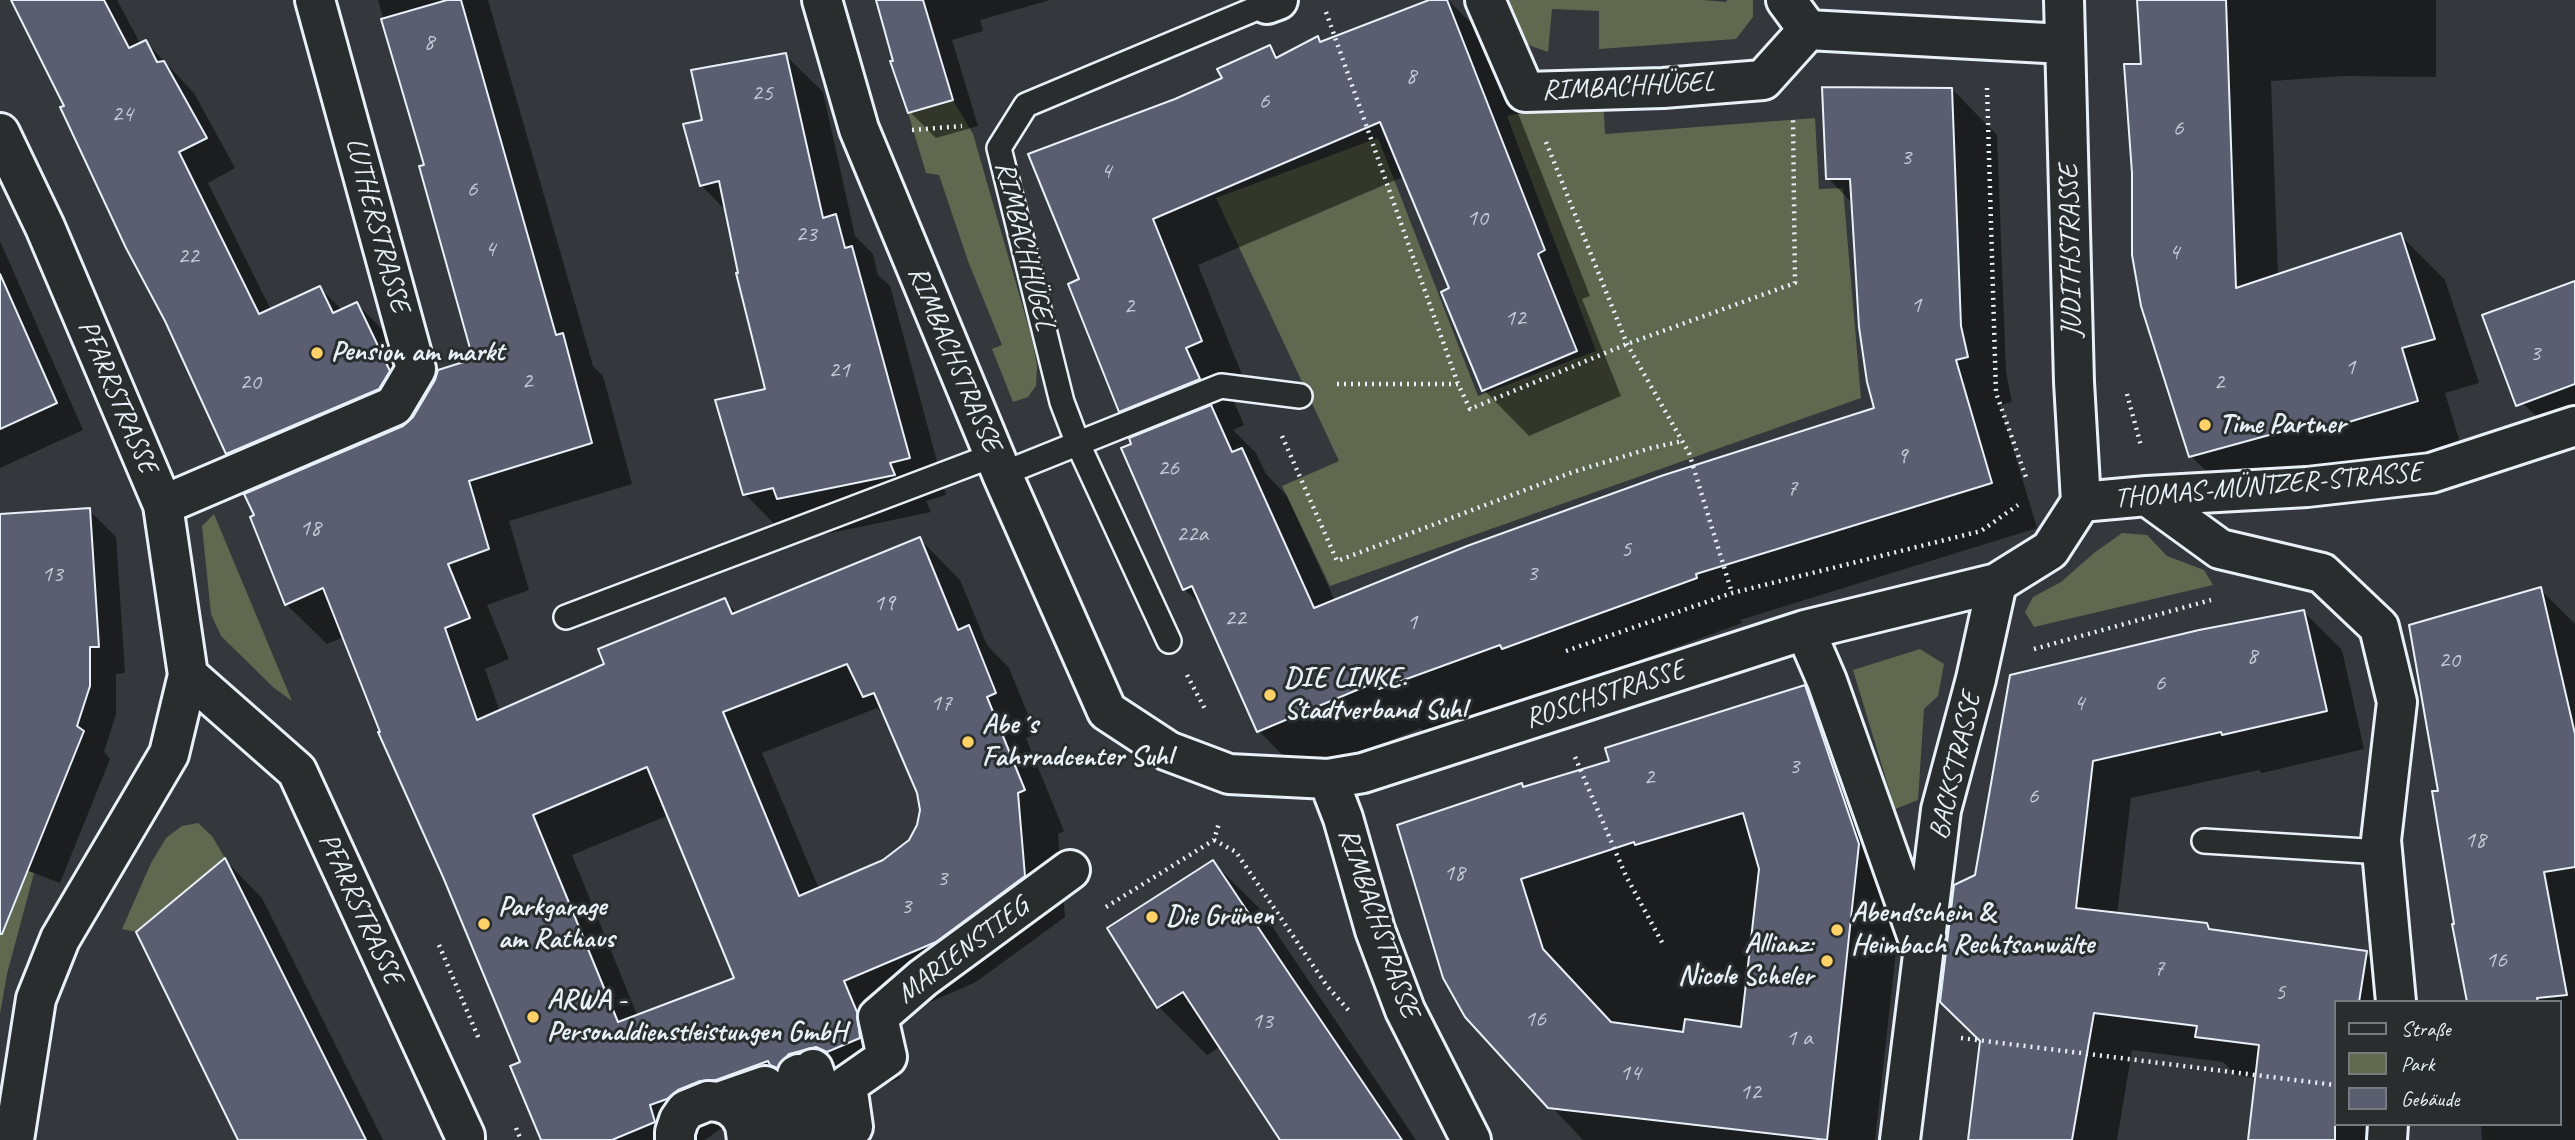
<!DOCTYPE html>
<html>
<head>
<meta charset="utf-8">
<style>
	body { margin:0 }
	#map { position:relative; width:2575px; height:1140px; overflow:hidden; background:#34373b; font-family:Caveat,sans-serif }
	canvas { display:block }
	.legend { position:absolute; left:2334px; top:1000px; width:228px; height:126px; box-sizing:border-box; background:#2a2d2e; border:2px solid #767b7f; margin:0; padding:9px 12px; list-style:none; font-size:21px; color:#e8f1f8 }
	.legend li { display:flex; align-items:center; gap:14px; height:35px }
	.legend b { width:35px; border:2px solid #767b7f }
</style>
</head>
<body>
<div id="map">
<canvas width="2575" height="1140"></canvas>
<ul class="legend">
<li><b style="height:9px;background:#2a2d2e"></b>Straße</li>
<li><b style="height:19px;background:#60684f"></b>Park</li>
<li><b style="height:19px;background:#5a5e70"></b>Gebäude</li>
</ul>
</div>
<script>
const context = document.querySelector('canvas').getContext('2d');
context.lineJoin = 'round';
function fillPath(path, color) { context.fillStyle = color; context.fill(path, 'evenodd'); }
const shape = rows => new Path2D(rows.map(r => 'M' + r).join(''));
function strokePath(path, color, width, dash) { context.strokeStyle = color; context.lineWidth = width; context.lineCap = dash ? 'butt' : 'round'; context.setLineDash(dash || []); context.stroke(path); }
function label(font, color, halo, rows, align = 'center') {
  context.font = font + ' Caveat,sans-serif'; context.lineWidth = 6; context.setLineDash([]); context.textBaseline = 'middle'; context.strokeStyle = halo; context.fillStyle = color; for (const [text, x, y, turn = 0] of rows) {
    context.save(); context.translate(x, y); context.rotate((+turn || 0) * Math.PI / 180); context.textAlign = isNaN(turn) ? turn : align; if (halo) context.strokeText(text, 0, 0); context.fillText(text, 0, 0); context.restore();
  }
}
const green = shape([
	[1499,0,1703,0,1726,2,1727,0,1753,0,1753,17,1736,39,1599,49,1599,11,1552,9,1548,52,1531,46,1515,35],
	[1603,98,1605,134,1815,118,1819,189,1843,188,1861,398,1330,586,1282,486,1339,461,1216,198,1378,138,1478,396,1596,351,1507,116],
	[953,100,973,134,1032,339,1037,365,1036,386,1028,397,1013,402,992,349,1002,345,968,261,939,175,926,173,908,113],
	[214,514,292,701,273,687,221,636,211,614,202,526],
	[2122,533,2147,535,2167,556,2204,570,2213,585,2034,627,2025,612,2033,597,2061,582,2094,553],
	[1920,649,1944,664,1938,696,1924,709,1918,800,1895,809,1853,670],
	[198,823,212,836,225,858,136,932,122,929,151,863,166,838,182,826],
	[0,861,34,873,7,974,0,1014]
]);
const shadow = shape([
	[13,0,117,0,141,45,146,42,194,93,235,168,208,183,271,310,320,288,342,310,357,304,387,334,419,402,409,418,257,483,227,453,66,107],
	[378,0,488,0,593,366,603,376,632,484,509,521,529,590,487,605,509,659,485,669,500,712,606,665,724,600,737,613,920,539,960,580,987,645,1009,668,1036,734,1026,738,1064,831,1058,834,1065,917,976,982,884,1022,897,1054,900,1078,869,1092,742,1121,719,1130,705,1140,543,1140,523,1063,382,733,344,637,327,644,286,604,404,428,475,361,426,166],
	[877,708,887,719,919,793,921,810,918,826,911,842,884,862,819,889,762,753],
	[669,815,736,979,638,1017,572,855],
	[878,0,1050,0,980,20,983,31,952,40,978,126,936,138,910,112],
	[1435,0,1448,0,1490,42,1590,296,1582,299,1621,396,1529,436,1484,390,1451,289,1405,176,1198,265,1247,387,1230,393,1244,425,1233,430,1256,453,1266,474,1287,496,1335,601,1876,409,1853,204,1828,178,1952,89,1997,135,2006,372,2012,402,2000,405,2037,528,1740,620,1742,623,1549,693,1545,690,1426,734,1420,728,1304,777,1259,731,1205,609,1184,589,1133,445,1143,434,1120,411,1082,280,1176,100,1224,79,1270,47,1280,57,1318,38,1322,43],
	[2139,0,2436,0,2436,77,2343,76,2271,81,2278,276,2400,235,2445,280,2479,383,2445,393,2461,446,2362,475,2235,500,2191,456,2143,66],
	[785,55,823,92,855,236,873,254,878,275,890,286,946,495,926,501,931,512,816,536,806,526,782,532,745,494,767,390,727,212,701,185,704,121],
	[0,241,83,430,0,468],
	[2575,285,2575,415,2553,423,2544,414,2536,416,2513,394],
	[89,510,116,537,125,673,116,674,116,714,104,752,110,759,60,883,0,860,0,516],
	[2540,589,2575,624,2575,1140,2482,1140,2481,1124,2559,1124,2559,1002,2469,1002,2440,792],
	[2304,612,2342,650,2364,749,2262,773,2259,770,2131,798,2117,915,2206,925,2212,931,2366,953,2404,992,2403,1002,2335,1002,2335,1124,2395,1124,2394,1140,2249,1140,2257,1078,2236,1075,2223,1062,2132,1050,2117,1140,1969,1140,1981,1041,1977,876,2012,677],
	[1805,687,1849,731,1903,889,1875,1140,1583,1140,1463,1012,1522,785,1524,788,1612,762],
	[225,860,262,898,383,1140,240,1140],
	[1213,862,1261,910,1416,1140,1282,1140,1221,1046,1207,1055,1159,1007,1109,929]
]);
const building = shape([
	[11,0,104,0,129,48,146,40,157,62,164,61,207,138,179,152,259,314,320,286,333,313,357,302,390,371,379,389,226,454,165,321,126,248,60,107,64,106,11,0],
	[447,0,461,0,556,335,563,333,592,443,469,481,489,549,448,564,470,618,445,628,477,720,604,664,598,649,725,598,732,614,920,537,958,630,969,625,996,693,987,697,1025,790,1018,793,1025,876,936,942,844,981,857,1012,860,1038,827,1052,816,1047,789,1054,777,1068,770,1065,768,1061,716,1080,700,1081,678,1090,667,1099,650,1105,655,1122,612,1140,541,1140,510,1066,520,1062,443,877,378,732,380,732,323,588,285,605,250,517,254,515,244,494,403,426,413,417,435,380,438,370,473,359,419,166,424,165,381,19,447,0],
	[847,664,863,697,874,693,917,793,920,810,917,825,909,840,883,860,799,896,723,712,847,664],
	[647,767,734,978,618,1022,533,815,647,767],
	[876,0,923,0,953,100,908,113,890,61,893,61,876,0],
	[1429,0,1447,0,1545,250,1538,254,1577,351,1482,391,1441,292,1449,288,1380,122,1153,219,1202,341,1186,348,1200,379,1119,412,1068,284,1079,279,1028,154,1175,99,1222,78,1217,69,1270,45,1276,58,1318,36,1320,42,1429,0],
	[2137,0,2226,0,2236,288,2401,233,2435,339,2402,348,2418,401,2316,432,2313,423,2189,457,2141,306,2132,255,2132,173,2124,64,2141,64,2137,0],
	[786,53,823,218,836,214,845,248,852,246,910,458,890,463,895,475,777,499,773,488,743,495,715,400,765,389,736,273,738,273,719,181,700,186,683,124,702,120,691,70,786,53],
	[1822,87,1952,88,1961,326,1968,357,1956,360,1992,483,1696,574,1697,578,1502,649,1500,645,1379,689,1376,682,1257,732,1192,586,1183,590,1121,448,1131,444,1129,438,1211,405,1232,452,1242,448,1314,608,1467,546,1661,476,1874,408,1867,382,1859,327,1850,179,1826,179,1822,87],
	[0,274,57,403,0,429,0,274],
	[2575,281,2575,384,2516,406,2482,315,2575,281],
	[90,508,99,647,90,647,90,686,77,726,84,731,2,934,0,934,0,514,90,508],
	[2541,587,2575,734,2575,867,2544,872,2567,995,2537,998,2538,1002,2467,1002,2452,924,2454,924,2432,791,2438,791,2409,625,2541,587],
	[2304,610,2327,711,2222,735,2221,732,2093,761,2076,908,2207,923,2209,929,2367,951,2359,1002,2335,1002,2335,1140,2248,1140,2259,1045,2195,1037,2197,1026,2094,1013,2072,1140,1968,1140,1980,1041,1940,1002,1954,885,1975,875,2010,675,2199,630,2304,610],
	[1805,685,1859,844,1827,1140,1548,1108,1465,1017,1443,978,1397,825,1522,783,1523,787,1609,761,1605,748,1805,685],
	[1743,813,1759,869,1741,1027,1685,1019,1683,1032,1611,1022,1543,949,1521,879,1634,842,1635,845,1743,813],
	[225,858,366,1140,238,1140,136,932,225,858],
	[1213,860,1286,969,1402,1140,1280,1140,1183,992,1157,1008,1107,928,1213,860]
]);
const path = shape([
	[1326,12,1458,384],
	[1987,88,1996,393,2027,480],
	[912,130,962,126],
	[1546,142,1627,344,1689,453,1732,593],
	[1337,384,1458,384,1470,409,1627,344,1795,283,1793,118],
	[2127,394,2141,446],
	[1282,436,1337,561,1573,472,1651,448,1683,441],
	[2034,649,2211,600],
	[1566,651,1732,593,1981,531,2018,505],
	[1187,675,1206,711],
	[1575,757,1626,876,1664,946],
	[1214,840,1236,852,1327,986,1351,1013],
	[1106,907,1214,840,1219,823],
	[439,945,479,1039],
	[1961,1038,2335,1085],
	[516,1128,521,1140]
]);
const lane = shape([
	[1002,474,1221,386,1300,396],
	[566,617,994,455],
	[1169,641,1078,444,1062,402,999,148,1026,105,1267,4,1265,0],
	[2204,841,2382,852]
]);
const street = shape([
	[822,0,859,129,1002,474,1107,711,1168,751,1229,774,1328,779,1363,773,1805,630,1997,583,2050,550,2081,502],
	[1485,0,1525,92,1663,88,1763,80,1808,30],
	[1786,0,1808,30,2064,44],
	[2064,0,2074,382,2081,502],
	[1267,4,1278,0],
	[0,133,45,227,163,505,188,675,169,754,60,939,36,999,14,1140],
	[2147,496,2220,549,2322,573,2379,627,2397,702,2381,840,2396,1002],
	[2081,502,2147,496,2307,487,2431,473,2575,426],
	[163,505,394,406,416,369,315,0],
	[1805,630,1827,681,1920,944],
	[188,675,297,771,465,1136,465,1140],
	[1328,779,1343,818,1375,930,1405,1010,1471,1140],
	[813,1069,835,1133,853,1127,847,1085,887,1057,878,1017,923,978,1070,870],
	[799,1074,797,1075,805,1140],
	[719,1102,765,1086,786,1140],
	[675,1140,675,1132,679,1120,686,1110,708,1101,719,1102,730,1106,739,1114,745,1125,747,1140],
	[1900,1140,1941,810,1976,679,1997,583],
	[2387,1140,2388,1124]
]);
const markers = [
	[317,353,7,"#ffd166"],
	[2205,425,7,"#ffd166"],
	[1270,695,7,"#ffd166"],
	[968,742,7,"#ffd166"],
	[1152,917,7,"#ffd166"],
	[484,924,7,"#ffd166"],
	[1837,930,7,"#ffd166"],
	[1827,961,7,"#ffd166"],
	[533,1017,7,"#ffd166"]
];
const numberNames = [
	["8",429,43],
	["8",1411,77],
	["25",762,94],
	["6",1264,102],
	["24",122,115],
	["6",2178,129],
	["3",1906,158],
	["4",1106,172],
	["6",472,190],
	["10",1477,219],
	["23",806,235],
	["4",490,250],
	["4",2174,253],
	["22",188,257],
	["1",1916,306],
	["2",1129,307],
	["12",1515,319],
	["3",2535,354],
	["1",2350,368],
	["21",839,371],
	["2",527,382],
	["20",250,383],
	["2",2219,383],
	["9",1902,457],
	["26",1168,469],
	["7",1792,489],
	["18",310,529],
	["22a",1192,535],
	["5",1626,550],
	["3",1532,574],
	["13",52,575],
	["19",884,604],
	["22",1235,619],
	["1",1412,623],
	["8",2252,657],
	["20",2449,661],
	["6",2160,684],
	["17",941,704],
	["4",2079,704],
	["3",1794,767],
	["2",1649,778],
	["6",2033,797],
	["18",2475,841],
	["18",1454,874],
	["3",942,879],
	["3",906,907],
	["16",2496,961],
	["7",2159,969],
	["5",2280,993],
	["16",1535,1020],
	["13",1262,1022],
	["1 a",1799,1039],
	["14",1630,1074],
	["12",1750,1093]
];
const streetNames = [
	["RIMBACHHÜGEL",1628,87,-3],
	["LUTHERSTRASSE",377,225,75],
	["RIMBACHHÜGEL",1024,246,76],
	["JUDITHSTRASSE",2071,251,-91],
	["RIMBACHSTRASSE",954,359,67],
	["PFARRSTRASSE",117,397,67],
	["THOMAS-MÜNTZER-STRASSE",2268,486,-5],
	["ROSCHSTRASSE",1605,695,-18],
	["BACKSTRASSE",1956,766,-77],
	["PFARRSTRASSE",360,909,65],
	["RIMBACHSTRASSE",1378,923,71],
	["MARIENSTIEG",963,951,-37]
];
const poiNames = [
	["Pension am markt",331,353],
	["Time Partner",2219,425],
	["DIE LINKE.",1284,679],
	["Stadtverband Suhl",1284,711],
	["Abe´s",982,726],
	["Fahrradcenter Suhl",982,758],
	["Parkgarage",498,908],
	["am Rathaus",498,940],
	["Abendschein &",1851,914],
	["Heimbach Rechtsanwälte",1851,946],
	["Die Grünen",1166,917],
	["Allianz:",1813,945,"right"],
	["Nicole Scheler",1813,977,"right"],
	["ARWA -",547,1001],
	["Personaldienstleistungen GmbH",547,1033]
];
fillPath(green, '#60684f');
fillPath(shadow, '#0007');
fillPath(building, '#5a5e70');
strokePath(building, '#e8f1f8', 2);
strokePath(lane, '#e8f1f8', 28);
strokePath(street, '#e8f1f8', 44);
strokePath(path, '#e8f1f8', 4.5, [2, 5]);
strokePath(lane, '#2a2d2e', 23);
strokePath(street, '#2a2d2e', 38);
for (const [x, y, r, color] of markers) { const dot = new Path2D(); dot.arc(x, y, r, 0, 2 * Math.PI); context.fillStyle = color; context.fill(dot); strokePath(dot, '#2a2d2e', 2.5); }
label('24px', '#c4ccd6', null, numberNames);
label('28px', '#e8f1f8', '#2a2d2e', streetNames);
label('bold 28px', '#e8f1f8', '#2a2d2e', poiNames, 'left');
</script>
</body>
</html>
